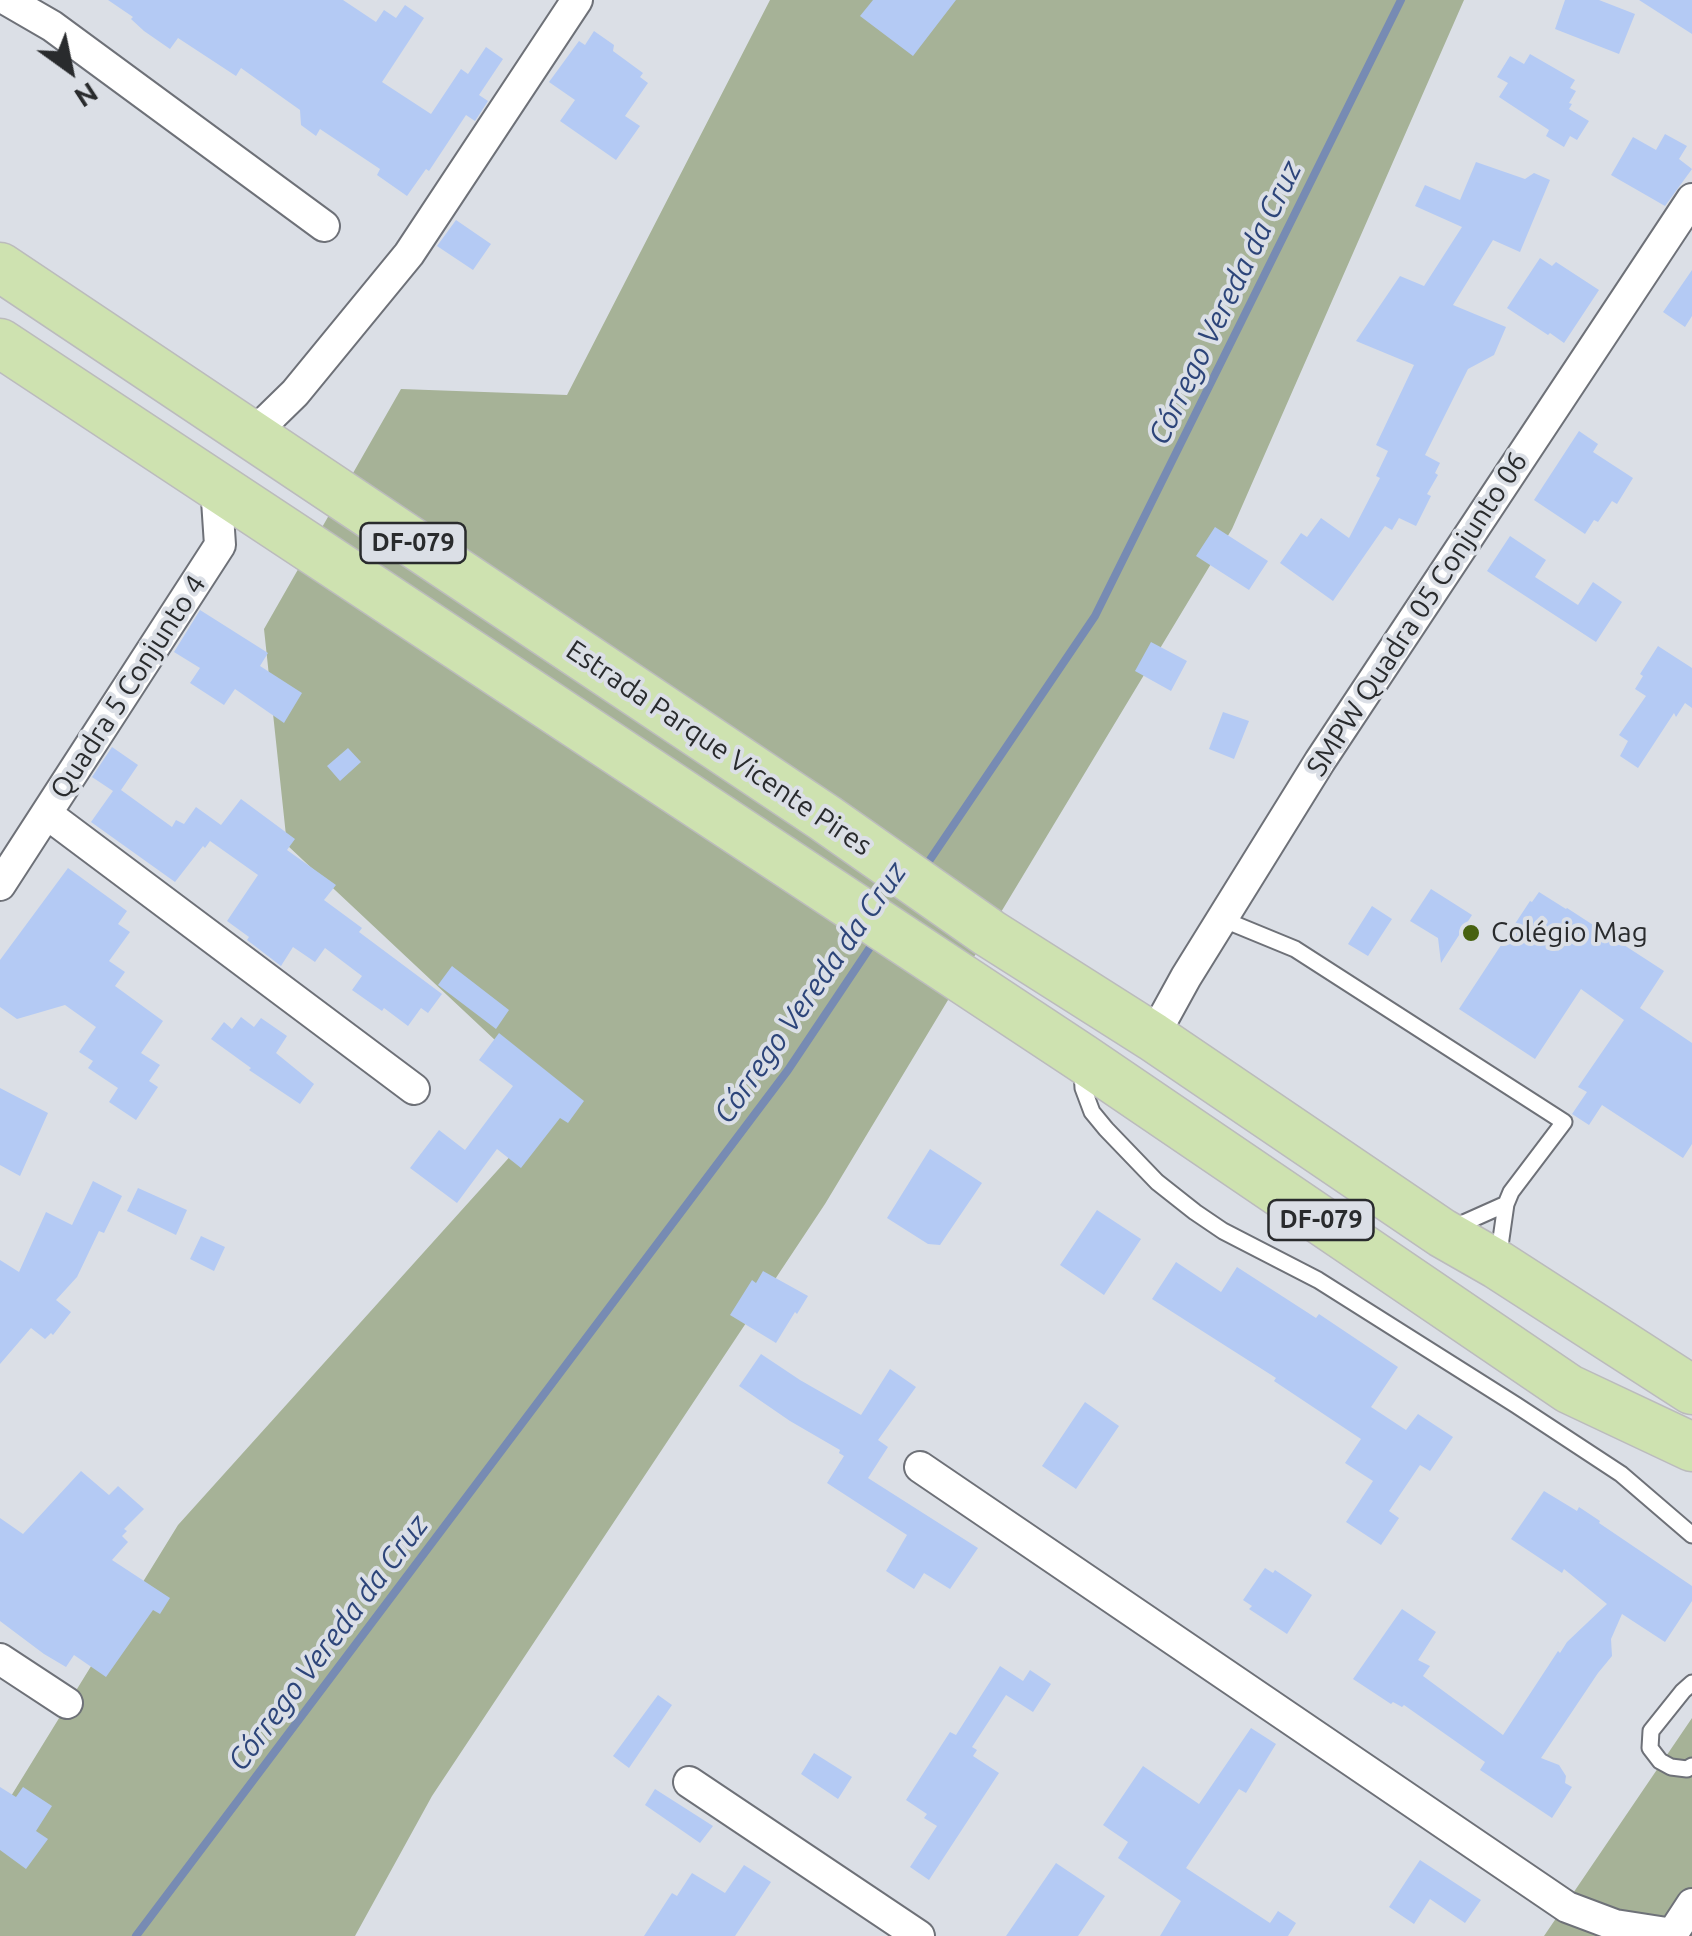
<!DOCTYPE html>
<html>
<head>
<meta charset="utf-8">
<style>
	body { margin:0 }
	#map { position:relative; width:1692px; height:1936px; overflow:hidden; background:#dbdfe6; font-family:Ubuntu,sans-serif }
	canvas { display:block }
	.north { position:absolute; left:20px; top:20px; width:100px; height:100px; -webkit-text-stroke:8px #dbdfe6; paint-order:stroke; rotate:147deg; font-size:28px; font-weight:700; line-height:40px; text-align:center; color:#292b2d }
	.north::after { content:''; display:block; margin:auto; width:35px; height:45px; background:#292b2d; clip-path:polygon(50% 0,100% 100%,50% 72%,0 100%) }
</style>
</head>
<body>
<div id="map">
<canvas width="1692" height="1936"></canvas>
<div class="north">N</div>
</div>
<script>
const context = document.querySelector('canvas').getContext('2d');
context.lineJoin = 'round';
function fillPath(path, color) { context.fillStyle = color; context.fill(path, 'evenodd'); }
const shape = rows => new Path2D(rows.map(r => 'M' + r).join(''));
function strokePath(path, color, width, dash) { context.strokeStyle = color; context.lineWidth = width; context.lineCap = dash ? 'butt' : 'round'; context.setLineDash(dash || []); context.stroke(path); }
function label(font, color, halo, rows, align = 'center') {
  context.font = font + ' Ubuntu,sans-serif'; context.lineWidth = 8; context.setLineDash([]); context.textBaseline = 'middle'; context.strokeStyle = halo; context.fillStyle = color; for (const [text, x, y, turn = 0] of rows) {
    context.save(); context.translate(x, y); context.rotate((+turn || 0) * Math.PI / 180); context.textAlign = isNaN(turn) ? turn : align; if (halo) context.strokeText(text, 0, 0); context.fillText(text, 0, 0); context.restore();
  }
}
const green = shape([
	[770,0,1464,0,1232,529,825,1204,432,1796,355,1936,0,1936,0,1814,178,1525,560,1101,287,845,264,629,401,389,567,395],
	[1692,1718,1692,1936,1544,1936]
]);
const stream = shape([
	[925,867,1095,616,1401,0],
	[136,1936,788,1070,875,940]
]);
const building = shape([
	[108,0,343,0,376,22,384,10,396,18,405,5,424,18,382,82,431,114,461,69,468,74,486,47,503,59,479,95,488,101,475,121,466,115,429,171,426,169,407,196,377,175,380,169,320,129,316,136,301,125,300,110,241,68,236,76,178,38,170,49,144,31,131,19,133,17],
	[873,0,956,0,913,56,860,16],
	[1565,0,1599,0,1635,14,1619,54,1555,29],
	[1639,0,1692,0,1692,34],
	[594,31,614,45,613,51,643,73,640,77,648,83,625,116,640,126,616,160,560,121,575,100,549,82,579,41,585,45],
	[1530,54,1575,80,1570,88,1576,91,1569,103,1572,104,1569,109,1589,121,1577,140,1570,136,1564,147,1546,136,1549,130,1499,97,1508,83,1497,77,1510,56,1524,64],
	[1665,134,1687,146,1679,159,1692,169,1665,206,1611,175,1633,137,1656,150],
	[1476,162,1525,179,1534,173,1550,180,1520,252,1493,240,1453,305,1506,327,1494,355,1468,369,1425,455,1440,463,1435,473,1438,475,1427,494,1431,496,1416,526,1399,518,1392,530,1385,526,1333,601,1280,563,1301,533,1307,537,1321,518,1349,538,1380,478,1376,476,1388,451,1376,445,1414,365,1356,341,1400,276,1424,286,1462,227,1415,206,1425,185,1460,200],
	[456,220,491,244,473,270,437,246],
	[1540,258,1552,266,1556,262,1599,290,1564,343,1550,333,1548,335,1507,308],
	[1692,270,1692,316,1685,327,1663,312],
	[1579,431,1598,444,1593,452,1633,478,1617,504,1612,501,1598,522,1594,520,1585,534,1534,500],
	[1215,527,1268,561,1249,590,1196,556],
	[1510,536,1546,560,1535,577,1578,605,1593,582,1622,602,1596,642,1487,571],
	[200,610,268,653,260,666,302,693,284,723,235,689,224,705,190,683,200,668,174,652],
	[1151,642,1187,661,1171,691,1135,671],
	[1658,646,1692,668,1692,708,1685,703,1676,717,1674,713,1638,768,1620,756,1628,741,1619,735,1646,696,1635,689,1643,676,1640,674],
	[1223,712,1249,721,1234,759,1209,749],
	[112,747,138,765,121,790,172,827,176,820,184,824,196,807,221,825,241,799,295,839,287,850,336,885,324,900,362,928,359,932,442,994,428,1013,421,1008,408,1026,384,1008,382,1011,352,990,362,976,325,948,315,962,293,947,281,966,247,940,249,937,227,921,258,875,210,841,205,848,203,846,175,882,91,822,113,791,92,777],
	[348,748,361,762,340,781,327,766],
	[68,868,127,911,118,924,130,932,109,961,125,972,115,986,163,1021,141,1053,160,1065,149,1081,158,1087,136,1120,109,1102,118,1088,88,1068,93,1061,79,1052,96,1027,65,1005,17,1019,0,1007,0,960],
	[1431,889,1472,915,1441,963,1438,938,1410,921],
	[1539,892,1566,909,1567,908,1664,971,1640,1008,1692,1043,1692,1144,1683,1158,1602,1105,1589,1125,1572,1114,1587,1092,1578,1087,1624,1020,1581,989,1535,1059,1459,1009,1530,901,1532,902],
	[1372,906,1392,919,1368,956,1348,944],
	[452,966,509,1010,496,1029,438,985],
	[241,1017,254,1027,261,1018,287,1036,276,1053,314,1084,300,1104,249,1070,251,1068,211,1039,224,1022,232,1029],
	[499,1033,584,1101,568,1123,560,1118,521,1168,497,1149,457,1203,410,1168,439,1130,465,1150,513,1086,479,1060],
	[0,1088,48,1113,20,1176,0,1165],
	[930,1149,982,1183,940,1245,928,1244,887,1218],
	[93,1181,122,1196,104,1233,99,1231,77,1277,56,1300,71,1312,53,1335,51,1333,45,1339,31,1328,0,1364,0,1260,19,1272,46,1212,72,1225],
	[138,1188,187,1210,176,1235,127,1211],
	[1097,1210,1141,1239,1104,1295,1060,1265],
	[201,1236,225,1247,214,1271,190,1259],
	[1176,1262,1221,1292,1237,1267,1316,1318,1319,1314,1398,1367,1371,1407,1406,1430,1418,1414,1453,1437,1430,1471,1420,1465,1389,1511,1399,1518,1381,1545,1346,1522,1373,1481,1345,1463,1361,1439,1274,1381,1276,1378,1152,1299],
	[763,1271,808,1296,797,1314,795,1312,776,1343,730,1315,752,1280,756,1283],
	[761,1354,800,1380,861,1415,890,1369,916,1387,878,1440,888,1447,868,1478,978,1548,950,1589,924,1573,914,1589,886,1571,907,1535,827,1483,844,1456,839,1453,840,1450,790,1421,739,1386],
	[1085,1402,1119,1426,1076,1489,1042,1466],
	[81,1471,109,1495,118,1486,144,1509,124,1529,127,1531,122,1536,128,1542,112,1560,170,1598,160,1614,153,1610,106,1677,74,1655,66,1667,44,1654,0,1621,0,1518,23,1534],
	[1544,1491,1577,1511,1579,1507,1600,1521,1599,1523,1692,1586,1692,1601,1665,1642,1622,1614,1611,1639,1612,1656,1598,1673,1541,1758,1559,1765,1566,1776,1565,1783,1572,1787,1552,1818,1480,1770,1485,1762,1404,1705,1402,1707,1393,1702,1391,1704,1353,1679,1402,1609,1436,1632,1418,1660,1430,1666,1423,1676,1503,1735,1558,1651,1560,1653,1567,1642,1607,1604,1564,1569,1562,1573,1511,1539],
	[1265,1568,1273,1573,1275,1570,1312,1595,1287,1634,1249,1609,1252,1606,1243,1600],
	[1000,1666,1023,1681,1030,1670,1051,1684,1033,1712,1006,1695,972,1747,977,1750,973,1756,999,1773,929,1880,910,1867,937,1826,924,1818,927,1814,906,1800,950,1732,956,1735],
	[658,1695,672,1705,629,1768,613,1756],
	[1251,1728,1276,1744,1246,1793,1239,1789,1186,1868,1270,1923,1278,1911,1296,1923,1288,1936,1160,1936,1181,1901,1118,1858,1128,1842,1103,1825,1143,1766,1199,1804],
	[814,1753,852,1777,838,1799,801,1774],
	[0,1787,16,1797,23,1787,52,1806,36,1831,48,1839,26,1869,0,1850],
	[655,1789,713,1826,700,1843,645,1805],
	[1420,1860,1481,1900,1465,1923,1430,1899,1414,1924,1389,1907],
	[1056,1863,1105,1896,1078,1936,1006,1936],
	[744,1865,771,1882,735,1936,644,1936,672,1893,677,1896,692,1873,725,1893]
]);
const service = shape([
	[1222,919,1295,949,1564,1122,1511,1192,1506,1204,1498,1260],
	[1082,1071,1083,1088,1092,1112,1106,1129,1157,1182,1195,1212,1223,1231,1318,1280,1516,1405,1621,1474,1692,1535],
	[1450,1229,1506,1204],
	[1692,1683,1683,1691,1651,1731,1650,1748,1660,1761,1671,1767,1687,1769,1692,1766]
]);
const minor = shape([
	[7,0,52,26,324,226],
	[252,435,295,393,409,254,577,0],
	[47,814,414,1089],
	[0,885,220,545,217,500,210,480],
	[1153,1037,1186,977,1320,761,1692,199],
	[920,1467,1567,1907,1615,1925,1673,1934],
	[0,1659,67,1703],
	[689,1782,919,1936],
	[1671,1936,1692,1904]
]);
const primary = shape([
	[0,267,825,818,989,933,1153,1037,1442,1233,1498,1265,1692,1390],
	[0,343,1082,1058,1569,1389,1692,1447]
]);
const markers = [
	[1471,933,10,"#476110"]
];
const shields = [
	[413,543,105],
	[1321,1220,105]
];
const shieldNames = [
	["DF-079",413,543],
	["DF-079",1321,1220]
];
const streetNames = [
	["SMPW Quadra 05 Conjunto 06",1417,614,-57],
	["Quadra 5 Conjunto 4",128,687,-57],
	["Estrada Parque Vicente Pires",719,748,34]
];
const poiNames = [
	["Colégio Mag",1491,933]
];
const waterNames = [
	["Córrego Vereda da Cruz",1225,303,-64],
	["Córrego Vereda da Cruz",810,993,-55],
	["Córrego Vereda da Cruz",328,1643,-53]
];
fillPath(green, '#a6b297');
strokePath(stream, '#778bb3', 8);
fillPath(building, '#b4caf4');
strokePath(service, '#6e7178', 19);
strokePath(minor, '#6e7178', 34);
strokePath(primary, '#bbbbbc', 51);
strokePath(service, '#fff', 15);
strokePath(minor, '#fff', 30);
strokePath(primary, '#cee2b0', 48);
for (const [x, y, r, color] of markers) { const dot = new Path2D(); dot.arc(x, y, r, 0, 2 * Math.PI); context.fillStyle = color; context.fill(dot); strokePath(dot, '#dbdfe6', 4); }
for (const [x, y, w] of shields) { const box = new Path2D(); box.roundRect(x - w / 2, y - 20, w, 40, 8); context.fillStyle = '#dbdfe6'; context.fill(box); strokePath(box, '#292b2d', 2.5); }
label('bold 25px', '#292b2d', null, shieldNames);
label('28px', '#292b2d', '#dbdfe6', streetNames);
label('28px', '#292b2d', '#dbdfe6', poiNames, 'left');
label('italic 30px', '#2d457a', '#dbdfe6', waterNames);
</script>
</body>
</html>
